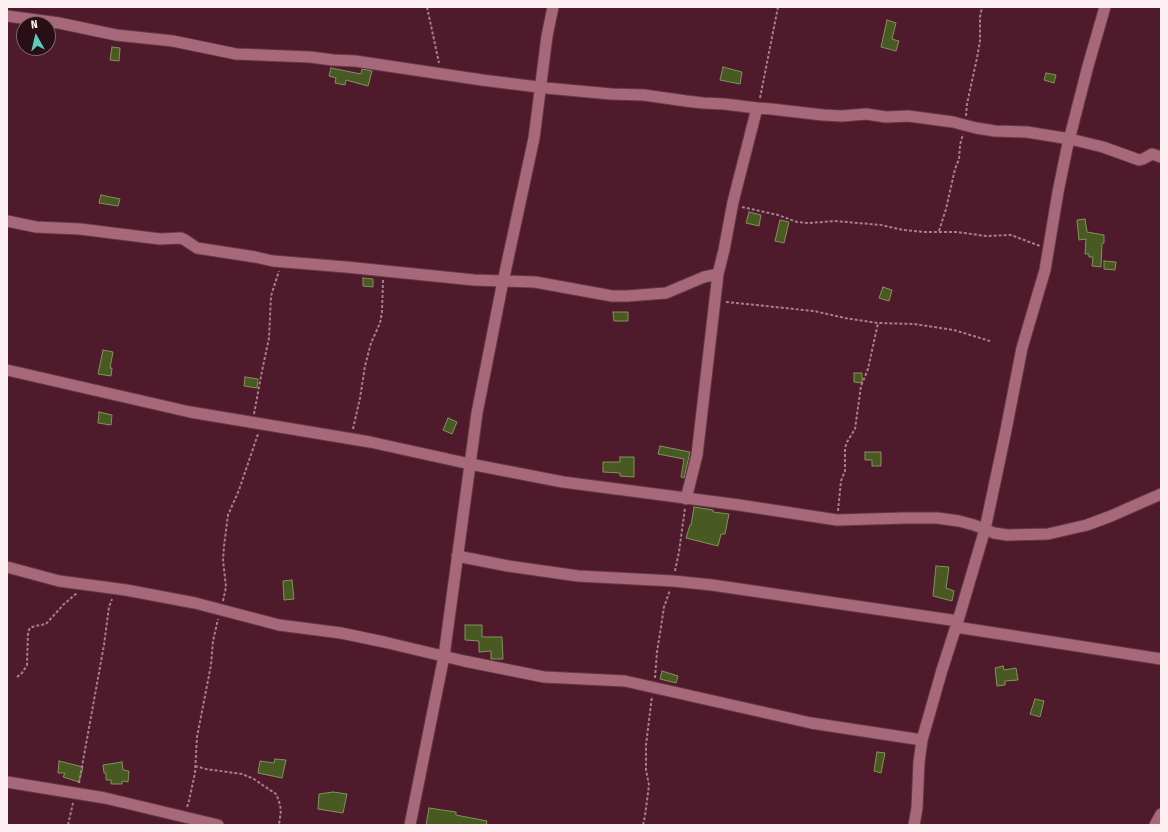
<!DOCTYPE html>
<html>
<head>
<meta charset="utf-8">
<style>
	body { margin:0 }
	#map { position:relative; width:1168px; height:832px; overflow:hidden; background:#4f1a2b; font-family:"Fira Sans Condensed",sans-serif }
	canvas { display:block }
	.frame { position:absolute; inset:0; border:8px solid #fdeff2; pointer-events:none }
	.north { position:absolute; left:16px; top:16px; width:40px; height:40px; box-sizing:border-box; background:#270f15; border:1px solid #7d696d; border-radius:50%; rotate:352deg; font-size:11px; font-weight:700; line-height:16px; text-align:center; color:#fdeff2 }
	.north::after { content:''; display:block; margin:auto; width:14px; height:18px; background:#59cebe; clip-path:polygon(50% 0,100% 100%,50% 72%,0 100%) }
</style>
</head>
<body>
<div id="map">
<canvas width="1168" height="832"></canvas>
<div class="frame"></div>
<div class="north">N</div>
</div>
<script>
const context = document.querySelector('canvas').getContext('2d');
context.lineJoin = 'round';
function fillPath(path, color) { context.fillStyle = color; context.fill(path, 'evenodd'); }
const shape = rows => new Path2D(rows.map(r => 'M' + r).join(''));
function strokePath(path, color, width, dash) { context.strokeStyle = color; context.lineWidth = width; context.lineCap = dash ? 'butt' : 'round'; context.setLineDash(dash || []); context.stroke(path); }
const building = shape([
	[887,20,896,23,892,39,899,41,896,51,881,47,887,20],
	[112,47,120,48,119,61,110,60,112,47],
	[723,67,742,72,740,84,720,80,723,67],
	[331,68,361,74,362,69,372,71,368,86,346,80,345,85,335,83,336,78,329,76,331,68],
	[1046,73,1056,75,1054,83,1044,80,1046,73],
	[101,195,120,199,118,206,99,203,101,195],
	[749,212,761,215,759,226,746,223,749,212],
	[1085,219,1087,232,1104,235,1104,243,1102,243,1101,267,1092,266,1093,257,1089,257,1089,254,1085,254,1086,239,1079,240,1077,220,1085,219],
	[780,220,789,222,784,243,775,241,780,220],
	[1104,261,1116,262,1115,270,1104,269,1104,261],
	[363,278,373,279,373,287,363,286,363,278],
	[883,287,892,290,889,301,879,298,883,287],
	[613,312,628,312,628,321,614,321,613,312],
	[103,350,113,352,110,368,112,368,111,376,98,374,103,350],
	[854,373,862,373,862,383,854,382,854,373],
	[245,377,258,379,257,388,244,386,245,377],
	[99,412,112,415,111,425,98,423,99,412],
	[448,418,457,422,452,434,443,430,448,418],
	[660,446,690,452,684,478,681,477,684,459,658,454,660,446],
	[865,452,881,452,881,466,872,466,872,460,865,460,865,452],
	[620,457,634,457,634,477,620,476,620,473,603,472,603,462,620,462,620,457],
	[694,507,713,510,713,512,729,514,725,534,721,534,718,546,686,538,690,525,691,525,694,507],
	[936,566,949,567,946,588,954,591,952,601,933,596,936,566],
	[292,580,294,599,284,600,283,581,292,580],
	[465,625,482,625,482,637,502,637,503,659,491,659,491,651,479,652,479,641,465,640,465,625],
	[1003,666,1004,670,1016,668,1018,680,1005,681,1005,685,997,686,995,668,1003,666],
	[662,671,678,676,676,683,660,679,662,671],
	[1035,699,1044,701,1040,717,1030,714,1035,699],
	[877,752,885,753,881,773,874,771,877,752],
	[275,759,286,760,282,778,258,773,260,761,274,763,275,759],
	[59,761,83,767,79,782,63,777,65,773,58,773,59,761],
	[122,762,123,770,129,771,128,782,122,781,122,784,111,784,111,780,106,780,106,773,104,773,103,765,122,762],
	[333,792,347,794,343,813,318,809,319,794,333,792],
	[429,808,456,812,456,815,487,821,486,825,426,825,429,808]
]);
const path = shape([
	[427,7,439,63],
	[760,98,778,7],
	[966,116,967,104,977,58,980,41,980,17,982,7],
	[742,207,778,215,797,222,809,223,835,221,881,225,903,230,925,232,957,232,986,236,1011,235,1040,246],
	[939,231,946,209,955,169,959,159,960,145,963,134],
	[726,302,814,311,845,318,878,323,914,324,954,330,990,341],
	[254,414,262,371,269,338,271,296,279,271],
	[353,429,360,398,365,366,371,343,380,323,382,312,383,280],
	[838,511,841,481,845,471,845,448,847,442,855,429,861,386,868,369,878,323],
	[675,571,679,552,685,508],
	[223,601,226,587,223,560,224,546,228,515,239,490,258,434],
	[17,677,22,673,27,665,28,632,30,628,35,626,46,624,64,604,77,593],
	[655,678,657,652,661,627,664,607,670,590],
	[195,766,206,769,242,774,254,779,264,786,276,794,279,801,281,810,279,825],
	[79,783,104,645,109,607,112,599],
	[187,807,189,801,195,773,197,737,211,665,213,641,218,619],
	[68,825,73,803],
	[643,825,645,816,649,785,646,770,646,745,652,696]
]);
const minor = shape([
	[7,16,59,23,116,35,173,41,236,54,310,57,333,60,355,61,482,80,546,88,611,94,644,95,686,101,703,103,724,104,757,108,771,109,823,115,842,116,866,114,886,117,908,116,953,122,976,128,995,131,1027,132,1070,139,1103,147,1139,160,1143,159,1152,154,1161,157],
	[7,221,36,227,80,229,160,239,181,238,185,240,197,248,255,257,273,261,346,267,474,280,535,282,612,296,627,296,666,293,704,277,718,274],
	[7,370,190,412,370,442,470,464,563,482,739,505,837,520,905,518,937,518,959,521,974,525,994,533,1007,535,1048,534,1087,525,1111,516,1161,494],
	[686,499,697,455,718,274,724,250,733,202,757,108],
	[457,556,508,566,578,576,673,581,712,585,958,621],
	[7,567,59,581,126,590,195,603,279,625,341,633,384,642,464,661,544,677,625,681,811,723,922,740],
	[956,627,1161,659],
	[7,782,105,798,218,825],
	[410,825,444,656,477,413,501,291,534,138,547,36,553,7],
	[914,825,917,808,919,762,922,740,942,670,960,614,985,529,1005,435,1022,348,1045,270,1058,192,1067,148,1088,66,1105,7],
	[1155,825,1161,814]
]);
fillPath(building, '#495922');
strokePath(building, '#81935a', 1);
strokePath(minor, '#633949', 13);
strokePath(path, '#a3808b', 2, [3, 2]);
strokePath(minor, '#a76979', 11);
</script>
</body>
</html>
